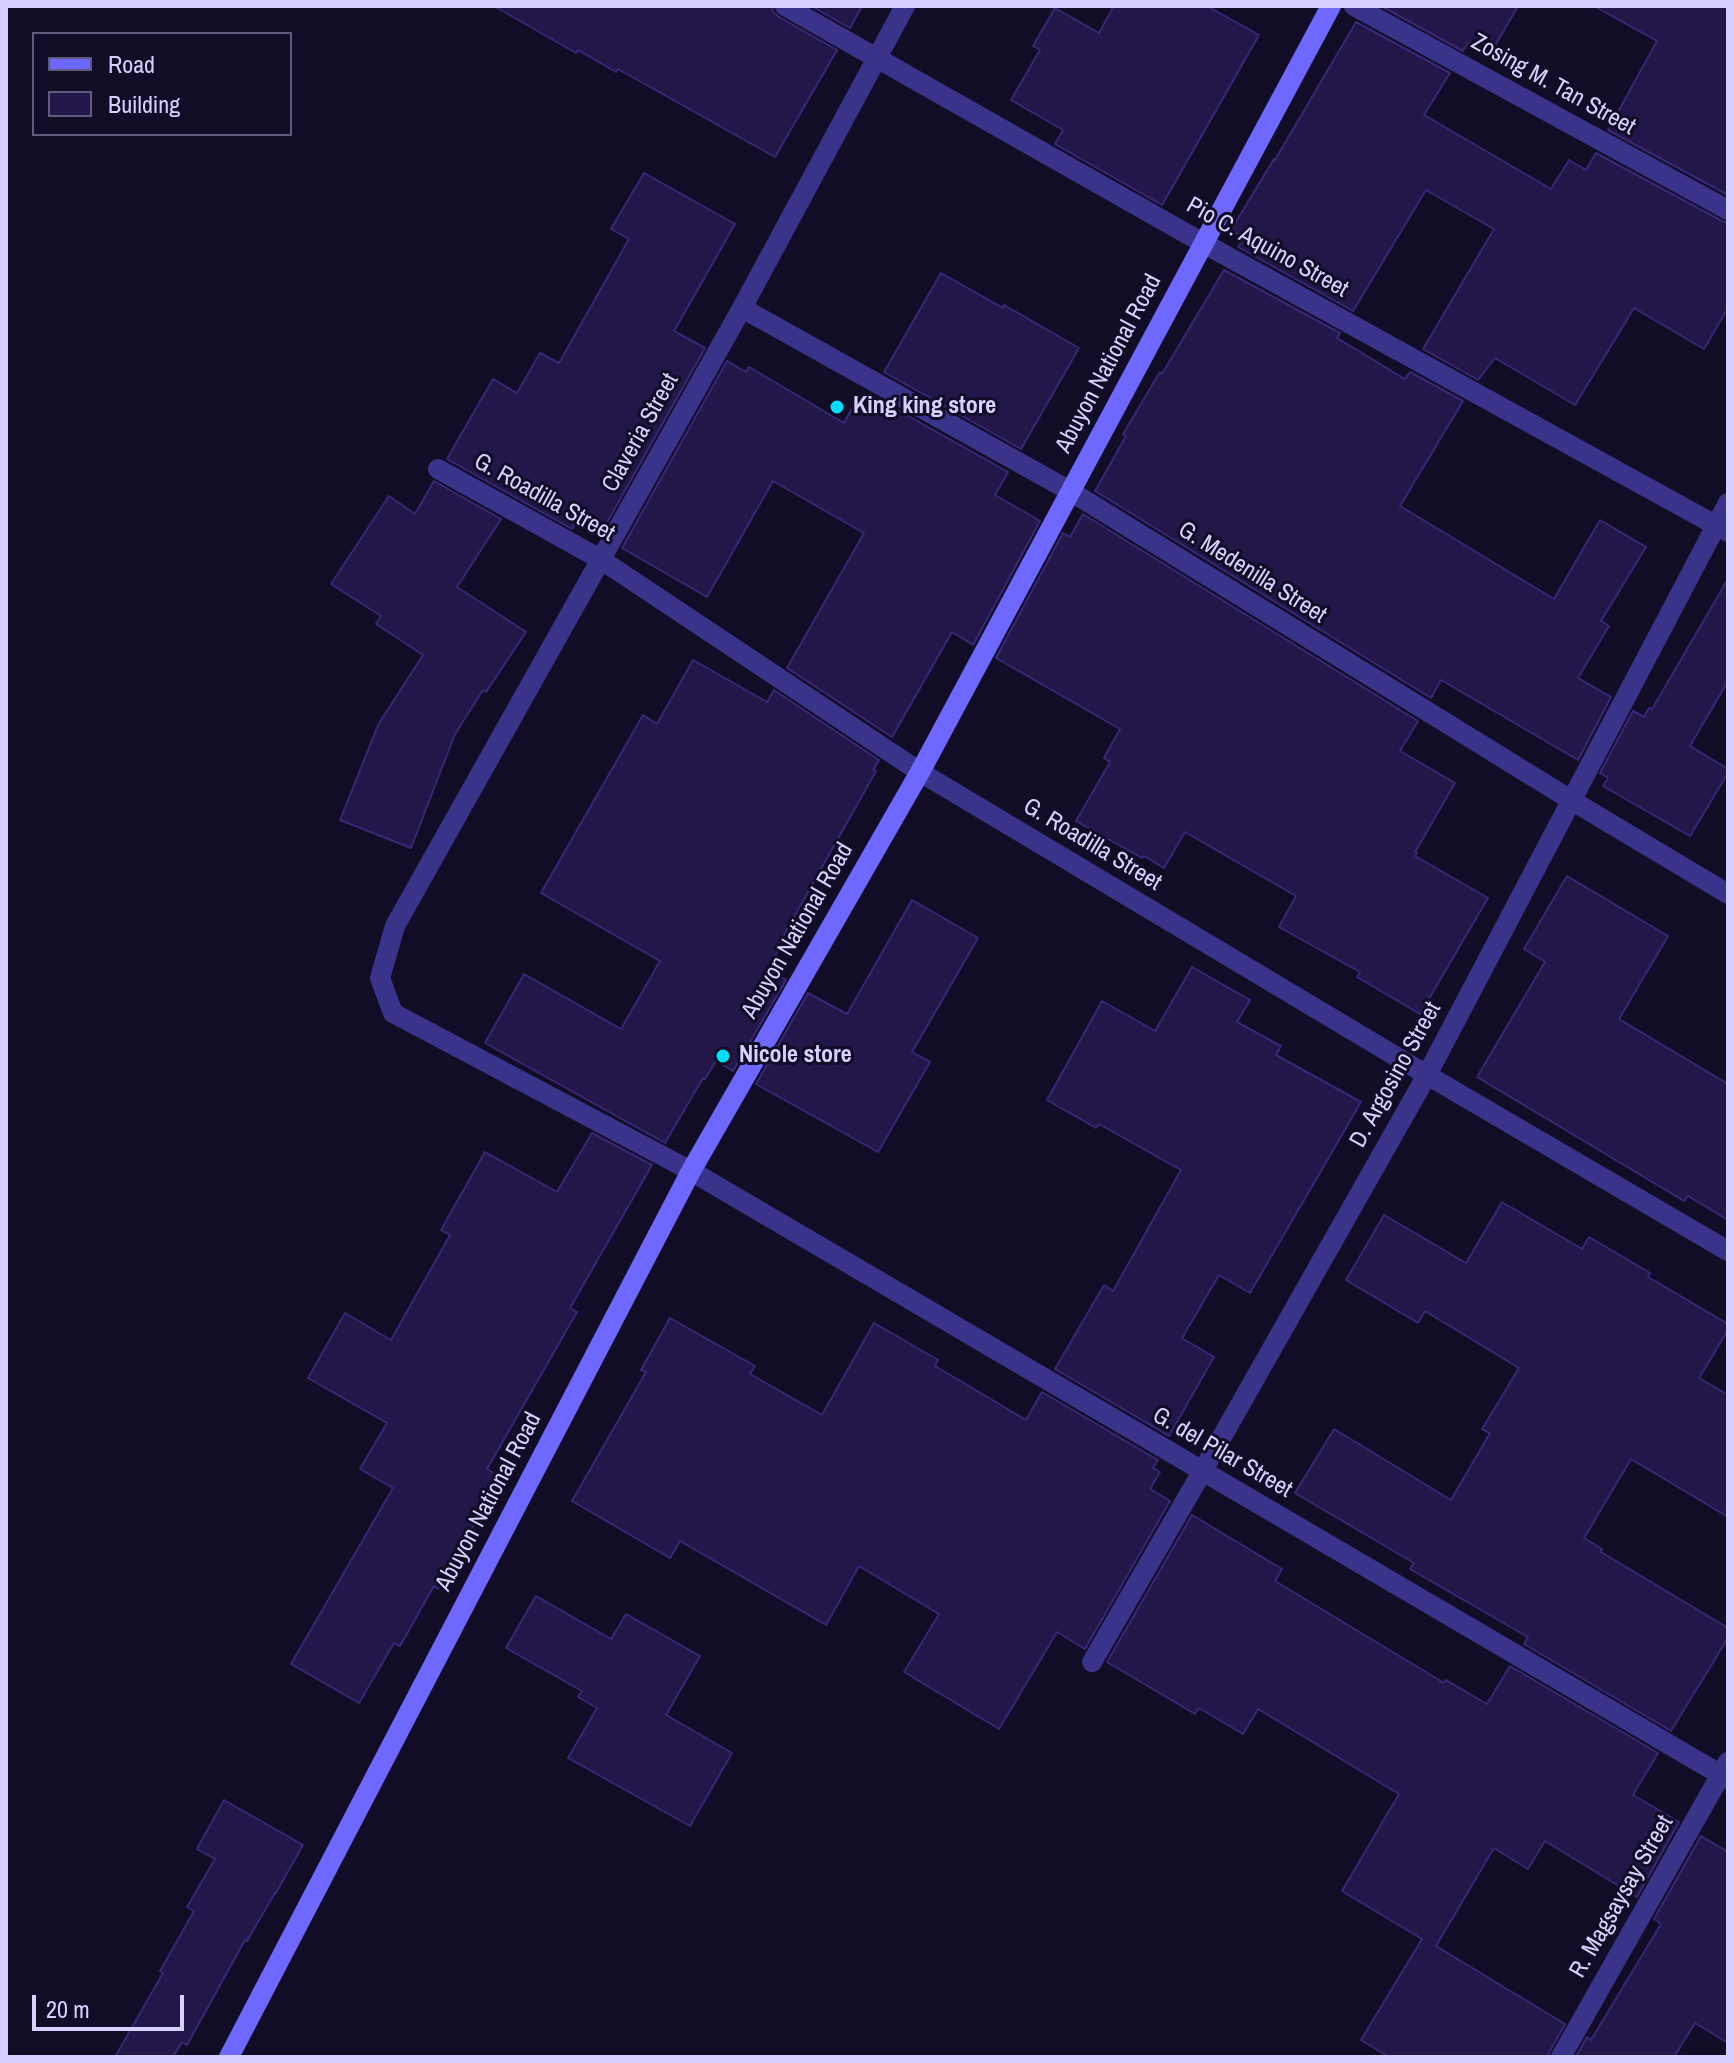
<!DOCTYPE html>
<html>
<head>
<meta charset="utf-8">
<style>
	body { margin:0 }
	#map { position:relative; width:1734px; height:2063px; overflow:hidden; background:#110d26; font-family:"Archivo Narrow",sans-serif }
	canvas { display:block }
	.frame { position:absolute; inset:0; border:8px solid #d7d1ff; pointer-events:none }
	.legend { position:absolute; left:32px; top:32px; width:260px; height:104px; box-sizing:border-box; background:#110d26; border:2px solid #605b7d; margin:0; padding:10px 14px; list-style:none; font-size:24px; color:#d7d1ff }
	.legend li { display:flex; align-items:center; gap:16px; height:40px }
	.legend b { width:40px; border:2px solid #605b7d }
	.scale { position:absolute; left:32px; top:1995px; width:152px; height:36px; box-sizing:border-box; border:4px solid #d7d1ff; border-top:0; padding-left:10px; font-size:24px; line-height:28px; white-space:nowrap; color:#d7d1ff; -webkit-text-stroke:6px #110d26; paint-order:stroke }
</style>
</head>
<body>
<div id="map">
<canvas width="1734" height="2063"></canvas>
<div class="frame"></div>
<ul class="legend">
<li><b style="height:10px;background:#6f68ff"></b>Road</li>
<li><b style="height:22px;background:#221748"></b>Building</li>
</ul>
<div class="scale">20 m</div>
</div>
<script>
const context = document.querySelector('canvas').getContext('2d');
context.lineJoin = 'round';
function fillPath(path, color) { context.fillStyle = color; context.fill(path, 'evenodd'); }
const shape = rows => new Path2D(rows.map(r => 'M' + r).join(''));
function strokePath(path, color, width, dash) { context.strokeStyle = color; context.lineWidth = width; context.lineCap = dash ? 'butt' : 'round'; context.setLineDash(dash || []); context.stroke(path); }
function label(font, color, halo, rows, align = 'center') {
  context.font = font + ' "Archivo Narrow",sans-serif'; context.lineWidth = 6; context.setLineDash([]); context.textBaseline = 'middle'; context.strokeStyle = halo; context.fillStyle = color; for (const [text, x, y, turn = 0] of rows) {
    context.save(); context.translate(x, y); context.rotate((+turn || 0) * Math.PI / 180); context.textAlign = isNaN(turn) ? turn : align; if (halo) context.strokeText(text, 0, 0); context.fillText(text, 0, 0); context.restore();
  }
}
const building = shape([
	[494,6,772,6,773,12,779,17,837,50,775,157,618,69,616,72,578,50,576,53,494,6],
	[811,6,862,6,850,28,811,6],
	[1114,6,1207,6,1259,35,1162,205,1055,144,1063,130,1011,100,1040,50,1033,46,1055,8,1099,33,1114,6],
	[1381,6,1518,6,1489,56,1468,43,1463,51,1381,6],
	[1594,6,1728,6,1728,195,1608,130,1657,41,1594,6],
	[1356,22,1450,73,1424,115,1551,189,1569,160,1586,170,1596,153,1722,221,1728,223,1728,308,1704,349,1634,308,1575,405,1495,358,1478,380,1423,349,1494,229,1426,190,1353,311,1238,247,1244,238,1231,230,1274,159,1275,160,1356,22],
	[644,173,735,224,674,331,705,348,600,535,576,521,572,529,447,459,493,379,517,393,540,353,559,363,629,239,611,229,644,173],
	[1224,270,1340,333,1337,338,1405,379,1410,372,1463,401,1400,506,1554,599,1600,520,1646,547,1601,621,1609,626,1578,678,1611,697,1578,760,1441,680,1431,698,1095,491,1126,436,1123,434,1160,372,1162,374,1224,270],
	[941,273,1003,308,1004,305,1079,348,1021,449,884,372,941,273],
	[727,361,746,372,749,367,844,423,852,408,861,413,871,395,1008,472,995,495,1040,521,973,645,952,632,892,737,787,668,864,533,773,481,707,597,622,548,727,361],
	[434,481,501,519,457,587,526,632,486,692,483,690,455,734,411,848,340,820,378,725,423,655,376,624,381,616,331,584,389,496,415,514,434,481],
	[1083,514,1418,721,1400,751,1455,783,1415,852,1417,853,1415,856,1488,898,1420,1014,1357,977,1360,972,1279,927,1296,896,1185,832,1164,868,1144,856,1142,858,1076,821,1110,762,1104,758,1120,729,996,658,1063,533,1070,537,1083,514],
	[1728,579,1728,681,1690,746,1728,769,1728,773,1690,836,1603,786,1608,778,1600,773,1633,711,1644,717,1649,708,1652,709,1728,579],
	[693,660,767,702,774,690,879,760,873,770,876,771,780,942,782,943,768,969,786,980,733,1071,716,1061,705,1079,703,1078,665,1143,485,1043,524,974,621,1029,660,961,541,893,643,715,657,724,693,660],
	[1567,876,1668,936,1619,1019,1728,1084,1728,1220,1688,1196,1684,1201,1477,1077,1545,962,1524,949,1567,876],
	[912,900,978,938,912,1052,930,1062,878,1152,756,1084,808,993,847,1014,912,900],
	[1192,967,1250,1000,1237,1022,1281,1046,1276,1055,1361,1102,1250,1293,1219,1275,1182,1338,1214,1357,1169,1436,1055,1369,1104,1285,1113,1291,1181,1170,1099,1124,1096,1128,1047,1100,1102,1001,1155,1031,1192,967],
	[592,1133,652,1165,570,1308,577,1312,487,1469,501,1477,438,1589,434,1586,400,1646,394,1643,359,1703,291,1664,393,1488,360,1469,387,1423,308,1378,345,1313,391,1340,450,1235,441,1230,485,1152,557,1192,592,1133],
	[1502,1202,1582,1249,1589,1237,1650,1273,1648,1277,1728,1324,1728,1330,1699,1378,1728,1395,1728,1517,1631,1459,1584,1538,1602,1549,1601,1552,1728,1628,1728,1638,1671,1731,1524,1644,1528,1637,1410,1569,1414,1563,1295,1493,1334,1429,1451,1500,1490,1433,1482,1429,1519,1368,1425,1311,1418,1323,1346,1280,1384,1215,1466,1263,1502,1202],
	[670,1318,755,1366,750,1374,822,1415,874,1323,938,1360,935,1366,1026,1420,1042,1392,1158,1460,1153,1468,1160,1472,1150,1489,1170,1501,1085,1649,1057,1632,999,1729,904,1672,939,1614,859,1566,826,1625,680,1541,670,1558,572,1501,646,1372,641,1370,670,1318],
	[1192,1515,1282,1569,1275,1581,1444,1683,1446,1680,1487,1704,1510,1666,1658,1753,1633,1795,1679,1822,1637,1897,1545,1841,1528,1869,1494,1848,1436,1946,1565,2024,1550,2051,1548,2057,1389,2057,1361,2040,1422,1939,1342,1891,1399,1794,1258,1709,1243,1734,1199,1708,1195,1714,1107,1662,1192,1515],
	[536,1596,611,1639,626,1614,700,1656,666,1715,732,1753,690,1826,568,1758,597,1708,578,1697,582,1691,506,1648,536,1596],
	[224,1800,303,1845,276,1893,275,1893,247,1941,245,1940,187,2045,182,2042,173,2057,115,2057,163,1973,160,1971,194,1911,187,1907,215,1859,197,1849,224,1800],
	[1701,1836,1728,1852,1728,2043,1695,2023,1674,2057,1576,2057,1587,2037,1591,2040,1661,1924,1654,1919,1701,1836]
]);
const street = shape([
	[785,6,1203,243,1728,532],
	[905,6,742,308,395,926,380,978,393,1013,691,1171,1728,1779],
	[1354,6,1728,210],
	[742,308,1070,491,1571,800,1728,894],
	[438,469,600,559,920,772,1427,1075,1728,1251],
	[1092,1662,1202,1472,1427,1075,1728,503],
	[1561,2057,1728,1762]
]);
const secondary = shape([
	[229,2057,691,1171,920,772,1331,6]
]);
const markers = [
	[837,407,8,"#00defc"],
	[723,1056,8,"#00defc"]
];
const streetNames = [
	["Zosing M. Tan Street",1553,85,29],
	["Pio C. Aquino Street",1267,248,29],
	["Abuyon National Road",1109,364,-62],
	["Claveria Street",641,433,-61],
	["G. Roadilla Street",544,498,29],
	["G. Medenilla Street",1252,573,32],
	["G. Roadilla Street",1092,845,31],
	["Abuyon National Road",798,931,-60],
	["D. Argosino Street",1396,1075,-61],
	["G. del Pilar Street",1222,1453,30],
	["Abuyon National Road",489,1502,-62],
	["R. Magsaysay Street",1622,1897,-60]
];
const poiNames = [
	["King king store",853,407],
	["Nicole store",739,1056]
];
fillPath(building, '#221748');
strokePath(building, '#382776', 2);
strokePath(street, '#393489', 20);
strokePath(secondary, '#6f68ff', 20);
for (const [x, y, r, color] of markers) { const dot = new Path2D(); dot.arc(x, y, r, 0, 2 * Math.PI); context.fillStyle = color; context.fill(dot); strokePath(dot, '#110d26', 3); }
label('24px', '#d7d1ff', '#110d26', streetNames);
label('bold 24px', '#d7d1ff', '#110d26', poiNames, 'left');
</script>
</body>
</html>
